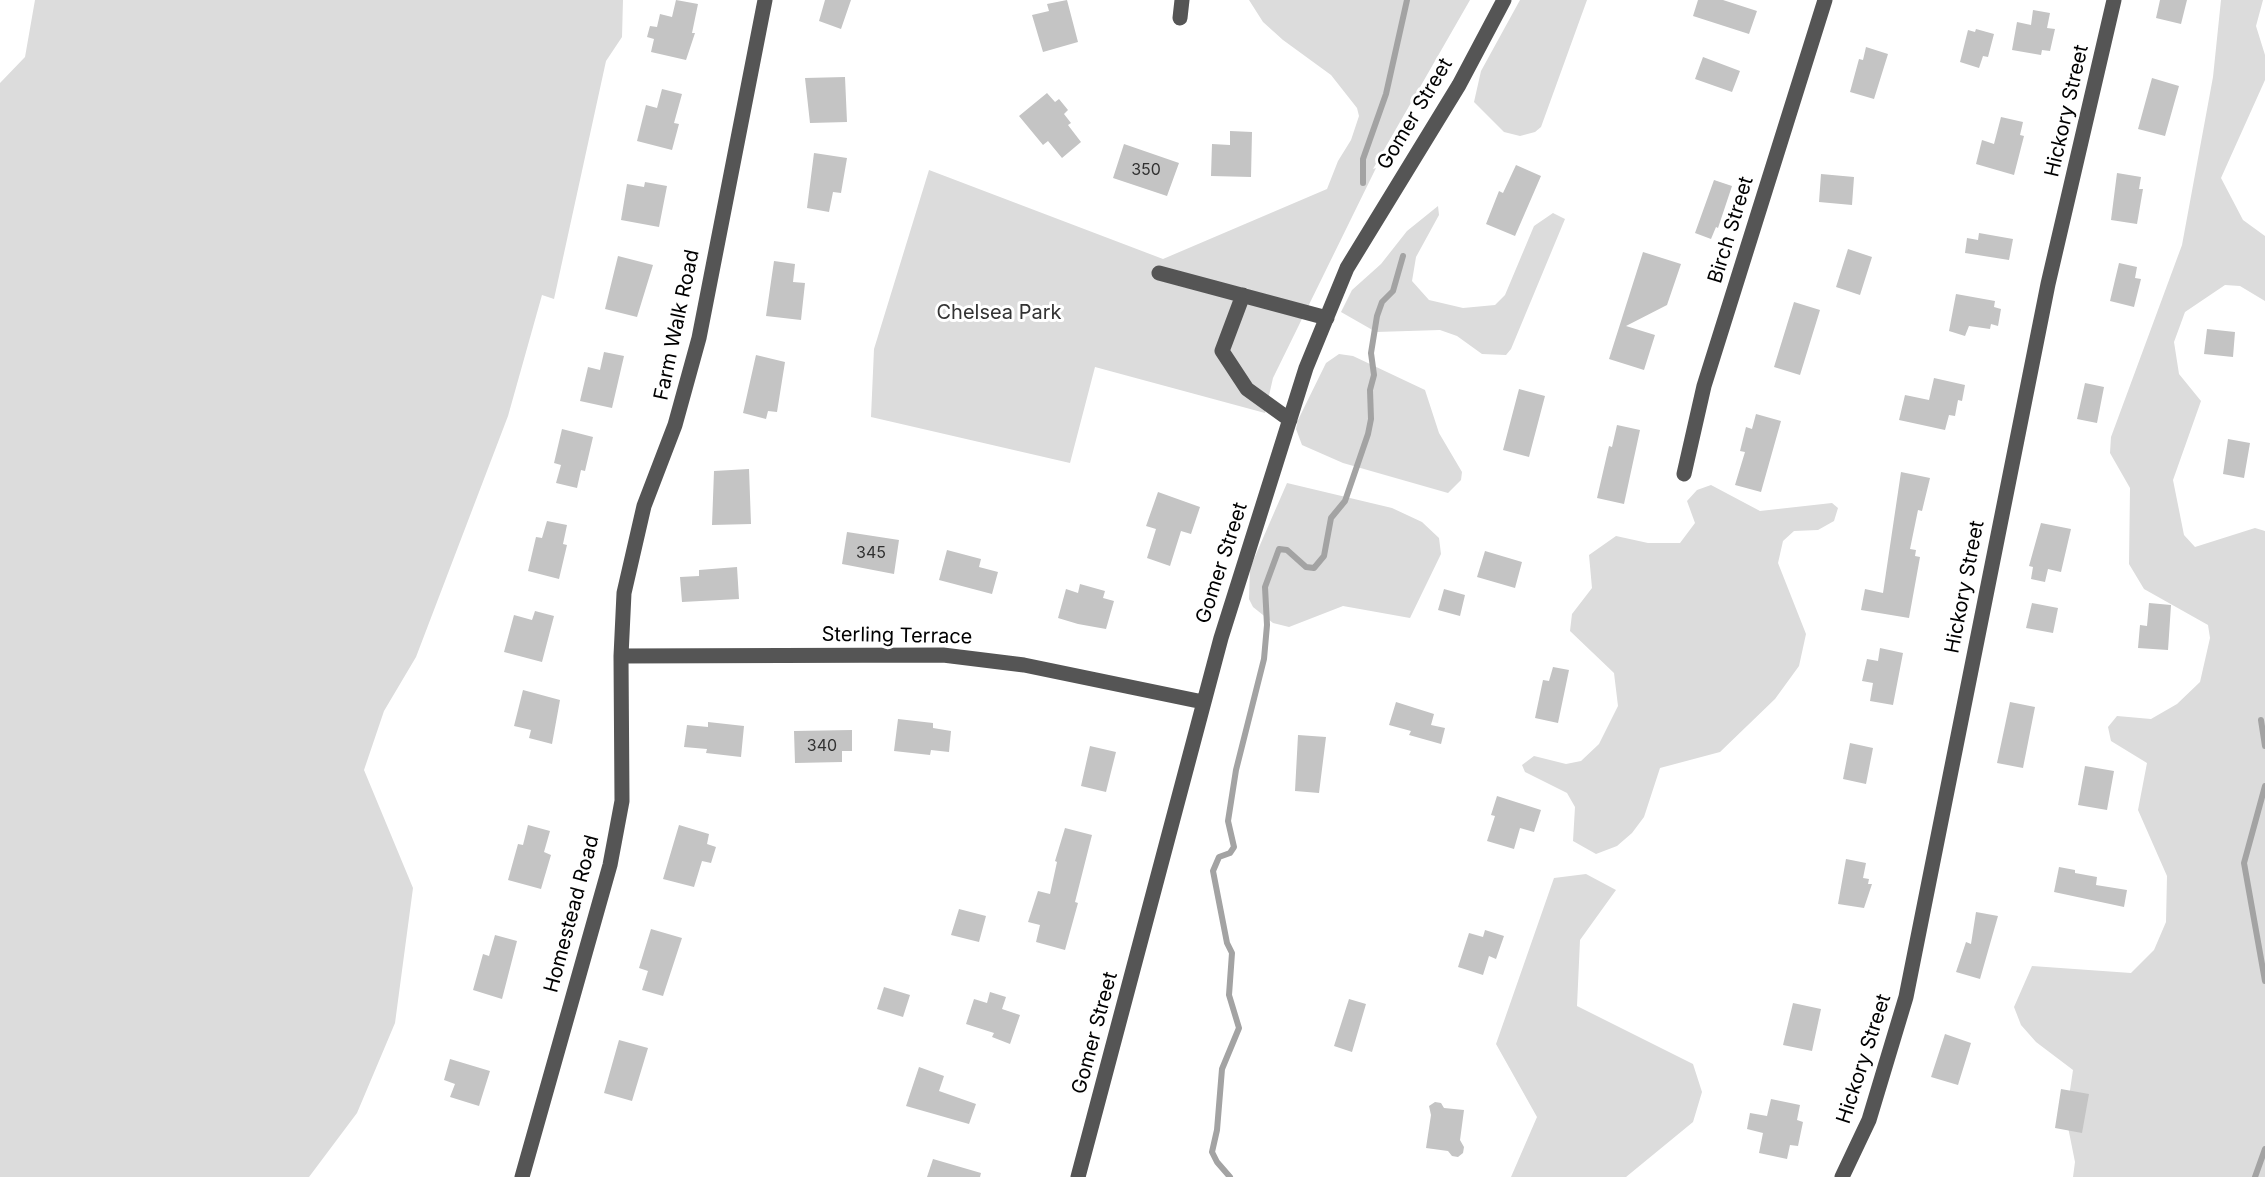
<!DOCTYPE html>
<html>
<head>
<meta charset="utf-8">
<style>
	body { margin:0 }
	canvas { display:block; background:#fff }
</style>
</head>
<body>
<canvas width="2265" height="1177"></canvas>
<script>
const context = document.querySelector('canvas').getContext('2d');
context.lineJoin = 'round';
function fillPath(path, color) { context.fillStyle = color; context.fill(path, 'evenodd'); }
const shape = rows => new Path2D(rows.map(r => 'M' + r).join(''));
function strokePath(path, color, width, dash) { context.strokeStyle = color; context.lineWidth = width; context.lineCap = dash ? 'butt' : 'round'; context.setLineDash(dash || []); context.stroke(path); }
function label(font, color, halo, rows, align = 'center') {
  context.font = font + ' Inter,sans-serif'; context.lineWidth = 6; context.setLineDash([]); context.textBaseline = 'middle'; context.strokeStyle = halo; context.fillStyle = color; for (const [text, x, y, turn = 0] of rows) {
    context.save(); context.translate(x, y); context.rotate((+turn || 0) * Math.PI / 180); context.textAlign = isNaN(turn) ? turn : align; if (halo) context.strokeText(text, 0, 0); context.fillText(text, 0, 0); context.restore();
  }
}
const green = shape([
	[35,0,623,0,622,37,606,61,554,299,542,295,508,416,416,657,384,711,364,770,413,888,395,1023,357,1113,309,1177,0,1177,0,83,25,57],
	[1249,0,1470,0,1373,169,1376,168,1273,378,1265,413,1095,367,1070,463,871,417,874,349,929,170,1163,259,1327,189,1338,161,1351,140,1359,116,1357,108,1331,75,1283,40,1263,22],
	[1520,0,1587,0,1541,127,1535,132,1520,136,1504,132,1474,102,1481,71],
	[2221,0,2263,0,2256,26,2265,55,2265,80,2221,178,2243,220,2265,236,2265,301,2240,286,2225,285,2185,312,2174,342,2179,374,2201,401,2173,480,2184,535,2195,547,2255,528,2265,531,2265,1177,2073,1177,2075,1162,2066,1117,2073,1070,2036,1042,2021,1025,2014,1007,2032,966,2131,973,2154,950,2166,922,2167,876,2138,810,2147,763,2111,741,2108,727,2117,716,2151,719,2177,704,2200,682,2210,638,2208,625,2144,589,2129,564,2130,488,2110,453,2111,437,2182,245,2213,77],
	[1438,206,1439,215,1416,257,1412,281,1429,300,1463,308,1495,305,1505,295,1534,226,1553,213,1565,219,1511,349,1506,355,1482,354,1457,336,1440,330,1376,332,1341,312,1352,290,1381,264,1407,231],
	[1339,354,1353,356,1425,390,1439,433,1462,472,1461,480,1448,493,1343,463,1302,445,1296,429,1298,420,1326,363],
	[1287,483,1392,508,1422,522,1439,538,1441,554,1410,618,1343,606,1289,627,1273,623,1253,607,1249,599,1250,568],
	[1711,485,1760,511,1832,503,1838,508,1834,521,1818,530,1794,531,1783,541,1778,563,1806,634,1799,666,1775,699,1720,752,1660,768,1644,817,1632,833,1617,846,1596,854,1573,841,1575,807,1567,793,1525,772,1522,765,1534,756,1566,764,1581,761,1599,744,1618,706,1614,673,1570,631,1572,614,1592,588,1589,555,1616,536,1648,543,1680,543,1695,523,1687,501,1697,490],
	[1586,874,1616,890,1580,940,1577,1006,1693,1064,1702,1092,1693,1122,1626,1177,1511,1177,1537,1117,1496,1044,1554,878]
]);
const stream = shape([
	[1363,183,1363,159,1386,94,1407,0],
	[2261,720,2265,746],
	[2265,786,2244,863,2265,981],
	[1230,1177,1217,1162,1212,1152,1217,1130,1222,1069,1239,1028,1229,995,1232,953,1227,943,1213,871,1219,857,1230,853,1234,847,1228,821,1236,770,1264,659,1267,625,1265,587,1279,549,1287,550,1306,567,1314,568,1324,556,1331,518,1345,501,1368,434,1371,419,1370,390,1374,375,1371,353,1377,316,1382,302,1393,291,1403,256],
	[2255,1177,2265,1149]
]);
const building = shape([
	[676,0,698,4,692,33,695,33,686,60,651,52,654,39,647,37,650,26,657,27,660,14,672,17],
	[825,0,851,0,841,29,819,21],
	[1067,0,1078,42,1043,52,1032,15,1049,11,1047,4],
	[1698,0,1723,0,1757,11,1749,34,1693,16],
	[2160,0,2187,0,2181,24,2156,18],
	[2033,10,2050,13,2047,28,2055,29,2050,51,2042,50,2041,55,2012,50,2017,22,2031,25],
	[1976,29,1994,34,1988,57,1983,56,1979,68,1960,62,1968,30,1975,32],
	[1866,47,1888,54,1874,99,1850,92,1859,59,1863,60],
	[1703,57,1740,71,1732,92,1695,79],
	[845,77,847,122,810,123,805,78],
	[2152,78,2179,86,2165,136,2138,129],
	[662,89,682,94,674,123,679,124,672,150,637,141,646,105,657,108],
	[1047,93,1055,102,1059,99,1068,110,1064,114,1071,123,1068,125,1081,142,1062,158,1048,141,1043,145,1019,116],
	[2001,117,2023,122,2020,135,2024,136,2014,175,1976,164,1982,140,1994,144],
	[1230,131,1252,132,1251,177,1211,176,1212,144,1230,145],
	[1124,144,1179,163,1167,196,1113,178],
	[814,153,847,158,841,193,833,192,829,212,807,208],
	[1516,165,1541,176,1515,236,1486,224,1499,191,1503,193],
	[2117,173,2141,177,2139,189,2143,189,2137,224,2111,220],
	[1821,174,1854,177,1852,205,1819,202],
	[1714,180,1732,186,1718,228,1716,227,1711,239,1695,233],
	[645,182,667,186,659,227,621,220,627,184,644,187],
	[1979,233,2013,239,2009,260,1965,253,1967,238,1978,240],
	[1848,249,1872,257,1860,295,1836,287],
	[1643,252,1681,264,1667,305,1626,326,1655,335,1644,370,1609,359],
	[618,256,653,265,637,317,605,309],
	[774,261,795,264,793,282,805,283,801,320,766,316],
	[2119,263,2137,267,2135,278,2141,279,2134,307,2110,301],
	[1956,294,1995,301,1994,307,2001,309,1998,326,1991,324,1990,329,1969,326,1965,336,1949,331],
	[1794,302,1820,310,1800,375,1774,367],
	[2207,329,2235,332,2233,357,2204,354],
	[604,352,624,356,612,408,580,401,588,367,600,370],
	[756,355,785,362,777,412,768,411,766,419,743,413],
	[1934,378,1965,385,1962,401,1958,400,1955,416,1949,415,1945,430,1899,420,1905,395,1929,400],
	[2085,383,2104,387,2097,423,2077,419],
	[1519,389,1545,396,1529,457,1503,450],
	[1756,414,1781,421,1761,492,1735,485,1745,452,1740,451,1746,427,1752,429],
	[1617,425,1640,430,1624,504,1597,498,1609,446,1612,447],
	[562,429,593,437,585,471,581,470,577,488,556,483,561,465,554,463],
	[2228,439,2250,443,2244,478,2223,474],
	[749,469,751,524,712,525,714,471],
	[1901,472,1930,478,1922,511,1918,510,1910,549,1916,550,1915,556,1920,557,1909,618,1861,610,1865,589,1883,593],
	[1158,492,1200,507,1191,534,1181,531,1170,566,1147,558,1156,529,1146,526],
	[547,521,567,525,563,544,567,545,559,579,528,571,536,537,542,538],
	[2041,523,2071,529,2061,572,2048,569,2045,582,2031,579,2033,567,2029,566],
	[847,532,899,540,894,574,842,564],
	[947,550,981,559,979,567,998,572,992,594,939,580],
	[1485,551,1522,562,1515,588,1477,577],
	[737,567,739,599,682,602,680,577,699,576,699,570],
	[1080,584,1105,591,1103,598,1114,601,1106,629,1078,624,1058,618,1066,589,1078,593],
	[1444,589,1465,595,1460,616,1438,610],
	[2032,603,2058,608,2053,633,2026,628],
	[2149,603,2171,605,2168,650,2138,648,2140,625,2147,626],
	[535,611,554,616,542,662,504,652,514,615,532,620],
	[1880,648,1903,653,1893,705,1870,701,1873,683,1862,681,1867,659,1878,661],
	[1553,667,1569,670,1558,723,1535,718,1543,680,1549,681],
	[523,690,560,700,552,744,529,738,531,730,514,726],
	[1396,702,1434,714,1431,725,1445,728,1441,744,1409,735,1411,731,1389,725],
	[2010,702,2035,707,2023,768,1997,763],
	[898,719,933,723,933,728,951,731,949,752,931,750,930,755,894,751],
	[708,722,744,726,741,757,706,753,707,749,684,747,687,725,708,727],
	[852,730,852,751,842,751,842,762,795,763,794,731],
	[1298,735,1326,737,1319,793,1295,791],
	[1850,743,1873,748,1866,784,1843,779],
	[1090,746,1116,752,1106,792,1081,786],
	[2085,766,2114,771,2107,810,2078,805],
	[1497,796,1541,810,1534,832,1520,828,1514,849,1487,841,1495,816,1491,815],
	[528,825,550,831,544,852,551,855,541,889,508,880,518,844,523,845],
	[679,825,709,834,707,844,716,847,711,863,702,861,694,887,663,879],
	[1065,828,1092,835,1075,902,1078,903,1065,950,1036,942,1040,925,1028,922,1038,891,1050,894,1057,862,1055,861],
	[1846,859,1866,863,1863,878,1869,879,1868,884,1872,884,1864,908,1838,904],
	[2059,867,2075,870,2075,873,2097,877,2096,885,2127,890,2124,907,2054,892],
	[959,909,986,916,979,942,951,935],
	[1976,912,1998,916,1980,979,1956,972,1966,942,1971,944],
	[651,929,682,938,663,996,642,990,648,971,639,968],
	[1485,930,1504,936,1496,959,1489,956,1483,975,1458,967,1469,933,1483,937],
	[495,935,517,941,502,999,473,990,483,954,489,956],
	[884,987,910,995,903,1017,877,1009],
	[990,992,1006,997,1002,1009,1020,1015,1010,1044,992,1037,994,1033,966,1024,974,999,987,1003],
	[1349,999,1366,1004,1352,1052,1334,1046],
	[1793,1003,1821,1009,1812,1051,1783,1045],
	[1945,1034,1971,1043,1958,1085,1931,1077],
	[619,1040,648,1048,632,1101,604,1093],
	[450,1059,490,1071,479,1106,450,1097,455,1084,444,1080],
	[919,1067,944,1076,939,1091,976,1104,969,1124,906,1106],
	[2061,1089,2089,1094,2082,1133,2055,1128],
	[1771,1099,1800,1105,1797,1120,1803,1122,1798,1146,1790,1145,1787,1159,1759,1153,1763,1133,1747,1129,1750,1113,1767,1116],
	[1435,1102,1441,1103,1444,1108,1464,1110,1460,1140,1464,1147,1463,1153,1458,1157,1452,1156,1448,1151,1426,1148,1431,1115,1429,1106],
	[933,1159,981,1173,980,1177,927,1177]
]);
const minor = shape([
	[1180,18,1182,0],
	[1159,273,1327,318],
	[1243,295,1222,351,1247,389,1290,420],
	[1684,474,1704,386,1825,0],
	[621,656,943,655,1024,665,1203,702],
	[522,1177,610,865,622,801,621,656,624,593,644,506,675,425,699,338,765,0],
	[1078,1177,1221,638,1306,368,1347,268,1459,85,1504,0],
	[1842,1177,1869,1120,1906,997,2048,284,2114,0]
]);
const numberNames = [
	["350",1146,170],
	["345",871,553],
	["340",822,746]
];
const streetNames = [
	["Hickory Street",2067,111,-77],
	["Gomer Street",1415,114,-59],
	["Birch Street",1731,230,-73],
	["Farm Walk Road",677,325,-78],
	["Gomer Street",1222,563,-72],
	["Hickory Street",1965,587,-79],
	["Sterling Terrace",897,636,1],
	["Homestead Road",572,914,-75],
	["Gomer Street",1095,1033,-75],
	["Hickory Street",1864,1059,-72]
];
const parkNames = [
	["Chelsea Park",999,313]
];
fillPath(green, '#dcdcdc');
strokePath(stream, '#a3a3a3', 6);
fillPath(building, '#c4c4c4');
strokePath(minor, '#555', 15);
label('16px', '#313131', null, numberNames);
label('20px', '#000', '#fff', streetNames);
label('20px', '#333', '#fff', parkNames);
</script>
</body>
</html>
